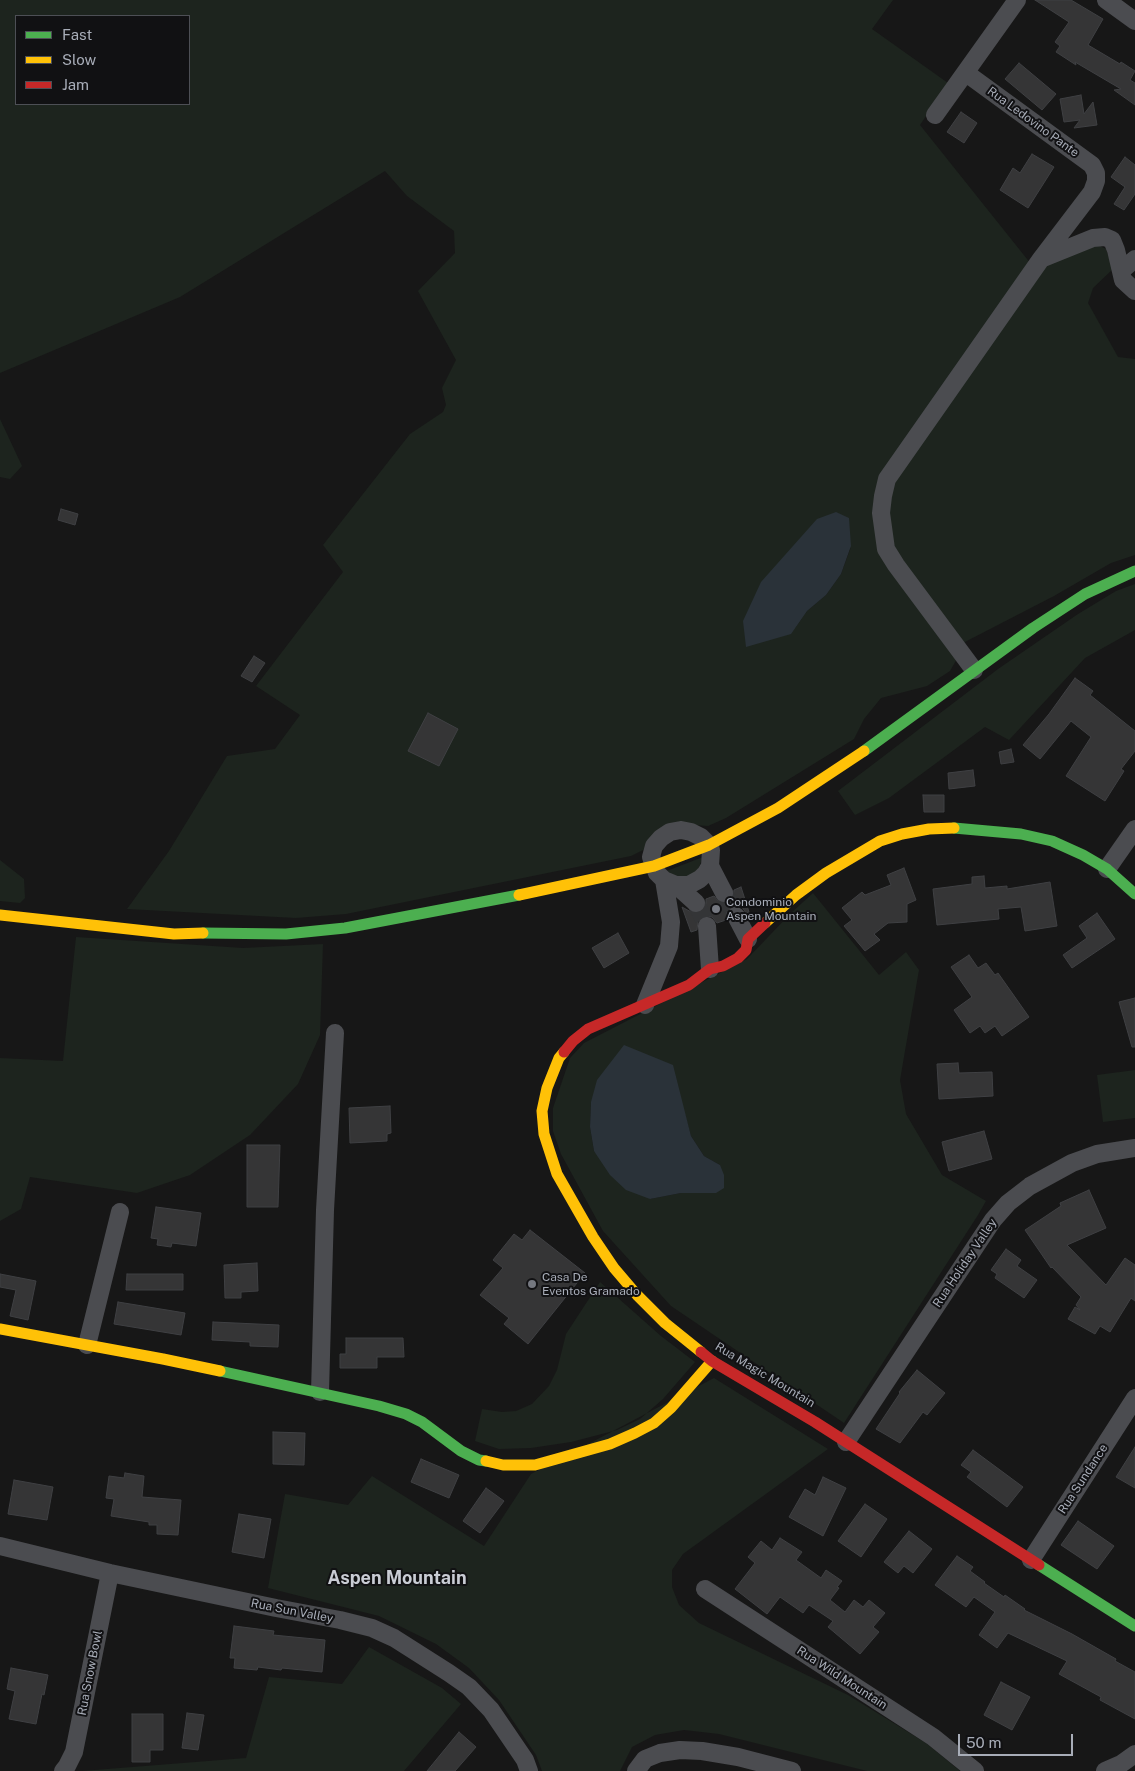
<!DOCTYPE html>
<html>
<head>
<meta charset="utf-8">
<style>
	body { margin:0 }
	#map { position:relative; width:1135px; height:1771px; overflow:hidden; background:#171717; font-family:"Public Sans",sans-serif }
	canvas { display:block }
	.legend { position:absolute; left:15px; top:15px; width:175px; height:90px; box-sizing:border-box; background:#111113; border:1px solid #4d4f55; margin:0; padding:6px 9px; list-style:none; font-size:15px; color:#a8adb8 }
	.legend li { display:flex; align-items:center; gap:10px; height:25px }
	.legend b { width:25px; border:1px solid #4d4f55 }
	.scale { position:absolute; left:958px; top:1734px; width:115px; height:22px; box-sizing:border-box; border:2px solid #a8adb8; border-top:0; padding-left:6px; font-size:15px; line-height:18px; white-space:nowrap; color:#a8adb8; -webkit-text-stroke:4px #111113; paint-order:stroke }
</style>
</head>
<body>
<div id="map">
<canvas width="1135" height="1771"></canvas>
<ul class="legend">
<li><b style="height:6px;background:#4caf50"></b>Fast</li>
<li><b style="height:6px;background:#ffc107"></b>Slow</li>
<li><b style="height:6px;background:#c62828"></b>Jam</li>
</ul>
<div class="scale">50 m</div>
</div>
<script>
const context = document.querySelector('canvas').getContext('2d');
context.lineJoin = 'round';
function fillPath(path, color) { context.fillStyle = color; context.fill(path, 'evenodd'); }
const shape = rows => new Path2D(rows.map(r => 'M' + r).join(''));
function strokePath(path, color, width, dash) { context.strokeStyle = color; context.lineWidth = width; context.lineCap = dash ? 'butt' : 'round'; context.setLineDash(dash || []); context.stroke(path); }
function label(font, color, halo, rows, align = 'center') {
  context.font = font + ' "Public Sans",sans-serif'; context.lineWidth = 4; context.setLineDash([]); context.textBaseline = 'middle'; context.strokeStyle = halo; context.fillStyle = color; for (const [text, x, y, turn = 0] of rows) {
    context.save(); context.translate(x, y); context.rotate((+turn || 0) * Math.PI / 180); context.textAlign = isNaN(turn) ? turn : align; if (halo) context.strokeText(text, 0, 0); context.fillText(text, 0, 0); context.restore();
  }
}
const green = shape([
	[0,0,893,0,872,29,948,83,920,125,1031,264,884,477,879,530,958,657,950,671,927,686,881,698,864,719,854,739,726,818,708,826,680,824,647,848,631,856,346,914,296,918,127,909,169,851,227,756,275,749,300,715,256,686,343,572,323,545,410,434,443,412,446,405,442,388,456,360,418,291,455,253,454,231,407,196,385,171,180,297,0,373],
	[16,16,189,16,189,104,16,104],
	[851,547,841,574,826,595,807,611,791,634],
	[1100,246,1106,249,1113,269,1093,288,1088,303,1118,357,1135,359,1135,555,1111,563,1054,596,961,644,891,546,887,497,892,482,1045,265,1092,247],
	[0,419,22,466,10,479,0,477],
	[1135,584,1135,630,1085,658,1009,740,985,727,889,798,855,815,838,791,998,669,1078,614,1116,591],
	[703,857,697,872,683,878,664,872],
	[0,860,24,879,25,898,20,903,0,901],
	[813,893,879,975,906,952,919,970,900,1080,906,1114,942,1175,986,1201,978,1215,844,1423,671,1306,603,1231,561,1154,553,1131,553,1108,570,1058,584,1043,747,959,791,913],
	[591,1102,685,1115,691,1136,704,1156,720,1165,716,1193,681,1193,650,1199,594,1151,590,1127],
	[76,937,243,948,323,944,320,1035,298,1084,250,1135,190,1175,137,1193,30,1177,21,1209,0,1221,0,1058,63,1061],
	[1135,1070,1135,1118,1103,1122,1097,1075],
	[600,1282,661,1336,695,1362,663,1399,640,1419,617,1430,571,1442,531,1448,499,1449,475,1441,482,1409,502,1412,516,1411,532,1404,549,1386,557,1370,566,1334],
	[714,1378,828,1449,683,1554,672,1570,672,1587,679,1605,699,1623,848,1695,926,1743,960,1771,867,1771,719,1734,684,1730,655,1735,632,1747,620,1771,542,1771,536,1755,499,1700,469,1668,436,1644,379,1616,268,1588,285,1494,348,1505,372,1476,484,1546,531,1474],
	[369,1647,442,1688,461,1704,404,1771,82,1771,246,1758,269,1677,342,1684]
]);
const water = shape([
	[836,512,849,518,851,546,841,574,826,595,807,611,791,634,746,647,743,621,761,582,817,519],
	[624,1045,673,1065,691,1136,704,1156,720,1165,724,1175,724,1188,716,1193,681,1193,650,1199,626,1190,610,1175,594,1151,590,1127,591,1102,597,1080]
]);
const building = shape([
	[1035,0,1071,0,1103,19,1088,45,1120,64,1121,62,1135,71,1130,80,1135,83,1135,105,1114,90,1121,89,1075,62,1076,65,1056,52,1060,46,1055,42,1069,22,1035,0],
	[1019,63,1056,94,1042,110,1005,79,1019,63],
	[1081,95,1084,114,1093,102,1097,125,1074,128,1080,120,1064,122,1060,99,1081,95],
	[961,112,977,123,964,143,947,132,961,112],
	[1032,154,1054,167,1028,208,1000,190,1013,168,1020,173,1032,154],
	[1125,157,1135,165,1135,194,1124,210,1114,204,1125,187,1111,177,1125,157],
	[61,509,78,514,75,525,58,520,61,509],
	[254,656,265,663,252,682,241,676,254,656],
	[1075,678,1093,691,1090,695,1135,731,1135,751,1121,769,1124,771,1105,801,1066,776,1091,737,1071,721,1040,759,1023,745,1049,714,1075,678],
	[428,713,458,729,439,766,408,751,428,713],
	[1011,749,1014,762,1001,764,999,752,1011,749],
	[973,770,975,786,949,789,948,773,973,770],
	[923,795,944,795,944,812,924,812,923,795],
	[904,868,916,900,907,904,907,922,888,923,874,934,880,940,865,951,844,926,852,920,842,908,862,892,865,895,891,885,887,875,904,868],
	[984,876,985,888,1007,886,1007,889,1050,882,1057,926,1025,931,1021,907,998,909,999,919,937,925,933,889,972,884,972,877,984,876],
	[741,887,749,912,746,913,742,907,737,905,732,906,727,911,726,920,717,923,712,917,706,916,698,921,697,930,691,932,682,907,693,913,700,913,706,906,706,899,714,896,719,902,728,903,733,898,734,890,741,887],
	[1097,913,1115,939,1072,968,1063,955,1087,938,1079,926,1097,913],
	[618,933,629,953,604,968,592,948,618,933],
	[969,955,978,968,986,963,995,975,998,973,1029,1017,1002,1036,995,1026,985,1033,980,1026,970,1033,954,1010,972,997,951,967,969,955],
	[1135,998,1135,1047,1132,1047,1119,1002,1135,998],
	[958,1063,959,1073,992,1072,993,1096,939,1099,937,1064,958,1063],
	[390,1106,391,1133,387,1134,387,1141,350,1143,349,1108,390,1106],
	[984,1131,992,1159,949,1171,942,1142,984,1131],
	[247,1145,280,1145,278,1207,247,1207,247,1145],
	[1089,1190,1106,1228,1067,1245,1106,1285,1125,1258,1135,1265,1135,1301,1131,1298,1110,1332,1100,1326,1095,1334,1068,1319,1075,1307,1080,1310,1076,1305,1081,1297,1052,1267,1051,1268,1025,1230,1061,1206,1060,1203,1089,1190],
	[156,1207,201,1213,196,1246,172,1243,171,1247,157,1245,158,1239,151,1238,156,1207],
	[530,1230,585,1273,528,1344,504,1324,509,1318,480,1295,503,1268,493,1260,514,1234,522,1240,530,1230],
	[1006,1249,1021,1260,1017,1266,1037,1280,1024,1298,995,1278,997,1274,991,1270,1006,1249],
	[257,1263,258,1291,241,1292,241,1298,225,1298,224,1265,257,1263],
	[0,1274,36,1281,28,1320,10,1316,16,1290,0,1287,0,1274],
	[127,1274,183,1274,183,1290,126,1290,127,1274],
	[118,1302,185,1313,181,1335,114,1324,118,1302],
	[213,1322,279,1325,278,1347,250,1346,250,1342,212,1340,213,1322],
	[346,1338,403,1338,404,1357,377,1357,377,1368,340,1368,340,1354,346,1354,346,1338],
	[917,1370,945,1393,927,1415,923,1412,900,1443,876,1429,900,1393,899,1392,917,1370],
	[273,1432,305,1433,304,1465,273,1464,273,1432],
	[1135,1447,1135,1488,1116,1477,1135,1447],
	[973,1450,1023,1487,1007,1507,967,1477,971,1472,961,1465,973,1450],
	[421,1459,459,1475,449,1498,411,1482,421,1459],
	[125,1473,144,1476,142,1497,181,1500,178,1535,157,1534,157,1525,149,1525,149,1522,111,1516,114,1499,106,1498,109,1476,124,1478,125,1473],
	[823,1477,846,1488,823,1536,789,1517,805,1489,815,1495,823,1477],
	[14,1480,53,1487,47,1520,8,1514,14,1480],
	[486,1488,504,1501,480,1533,463,1521,486,1488],
	[865,1504,887,1519,861,1557,838,1541,865,1504],
	[239,1514,271,1519,264,1558,232,1552,239,1514],
	[1078,1521,1114,1546,1097,1569,1061,1545,1078,1521],
	[909,1531,932,1549,913,1573,904,1566,898,1573,884,1562,909,1531],
	[780,1538,802,1552,796,1560,821,1578,826,1570,842,1581,837,1587,839,1588,830,1600,845,1612,854,1600,863,1607,869,1600,885,1613,873,1627,879,1632,860,1654,828,1627,833,1621,809,1605,803,1613,780,1597,767,1614,735,1589,755,1563,748,1557,761,1541,772,1550,780,1538],
	[957,1556,973,1567,970,1571,985,1582,984,1583,1004,1597,1005,1595,1025,1609,1024,1610,1072,1634,1116,1659,1115,1661,1135,1672,1135,1719,1100,1700,1101,1697,1059,1674,1067,1661,1008,1633,997,1648,979,1635,995,1612,974,1597,966,1607,935,1585,957,1556],
	[234,1626,274,1631,273,1635,325,1640,322,1672,282,1668,281,1670,258,1667,257,1670,234,1668,235,1658,230,1658,234,1626],
	[11,1668,48,1675,44,1695,42,1694,36,1724,9,1719,15,1691,7,1689,11,1668],
	[1001,1682,1030,1697,1012,1730,984,1715,1001,1682],
	[187,1713,204,1715,198,1750,182,1748,187,1713],
	[132,1714,163,1714,163,1750,150,1750,150,1762,132,1762,132,1714],
	[459,1732,476,1747,455,1771,427,1771,459,1732]
]);
const streetTunnel = shape([
	[724,893,736,916],
	[696,903,707,926]
]);
const street = shape([
	[1106,0,1135,21],
	[966,73,1092,165,1096,173,1096,181,1092,192,1041,259,887,479,883,496,881,513,886,549,896,565,974,670],
	[935,115,1017,0],
	[1041,259,1093,238,1105,237,1112,240,1116,250,1123,280,1135,291],
	[1121,271,1135,259],
	[681,830,691,832,701,837,709,845,711,850,710,866,706,873,700,879,689,885,676,885,664,880,657,873,651,857,654,846,661,838,670,832,681,830],
	[710,866,724,893],
	[1107,869,1135,829],
	[676,885,696,903],
	[736,916,748,939],
	[707,926,710,969],
	[645,1005,669,946,671,922,664,880],
	[87,1345,120,1212],
	[320,1392,325,1210,335,1033],
	[846,1442,993,1220,1008,1203,1030,1186,1072,1163,1097,1154,1135,1148],
	[0,1546,110,1573,276,1608,340,1620,372,1628,394,1638,449,1673,469,1687,491,1710,525,1760,529,1771],
	[1031,1560,1135,1398],
	[705,1589,933,1737,975,1771],
	[63,1771,67,1766,74,1752,110,1573],
	[636,1771,645,1759,660,1753,680,1750,702,1751,738,1757,792,1771],
	[1105,1771,1121,1764,1135,1754]
]);
const fast = shape([
	[864,751,1033,628,1085,594,1135,571],
	[954,828,1021,834,1052,841,1083,855,1107,869,1135,894],
	[203,933,286,934,345,928,519,895],
	[220,1371,379,1406,406,1414,422,1422,461,1451,479,1460,486,1461],
	[1039,1565,1135,1626]
]);
const slow = shape([
	[519,895,654,866,709,845,778,808,864,751],
	[0,915,174,934,203,933],
	[765,923,796,895,826,873,880,841,902,834,929,829,954,828],
	[564,1052,559,1058,547,1088,542,1111,544,1134,557,1174,593,1237,614,1268,637,1295,665,1323,701,1352],
	[0,1329,163,1359,220,1371],
	[486,1461,503,1465,535,1465,610,1444,635,1433,654,1423,671,1408,712,1361]
]);
const jam = shape([
	[564,1052,573,1041,588,1029,689,985,710,969,723,966,738,958,746,950,748,939,765,923],
	[701,1352,712,1361,815,1422,1039,1565]
]);
const markers = [
	[716,909,5,"#757880"],
	[532,1284,5,"#757880"]
];
const streetNames = [
	["Rua Ledovino Pante",1033,122,36],
	["Rua Holiday Valley",965,1263,-56],
	["Rua Magic Mountain",765,1375,31],
	["Rua Sundance",1083,1479,-57],
	["Rua Sun Valley",292,1611,11],
	["Rua Snow Bowl",90,1673,-79],
	["Rua Wild Mountain",842,1678,33]
];
const poiNames = [
	["Condominio",726,902],
	["Aspen Mountain",726,916],
	["Casa De",542,1277],
	["Eventos Gramado",542,1291]
];
const districtNames = [
	["Aspen Mountain",397,1578]
];
fillPath(green, '#1d241e');
fillPath(water, '#2a3239');
fillPath(building, '#353536');
strokePath(building, '#3f4043', 1);
strokePath(streetTunnel, '#343537', 18, [18, 9]);
strokePath(street, '#4b4c50', 18);
strokePath(fast, '#4caf50', 11);
strokePath(slow, '#ffc107', 11);
strokePath(jam, '#c62828', 11);
for (const [x, y, r, color] of markers) { const dot = new Path2D(); dot.arc(x, y, r, 0, 2 * Math.PI); context.fillStyle = color; context.fill(dot); strokePath(dot, '#111113', 2); }
label('12px', '#a8adb8', '#111113', streetNames);
label('12px', '#a8adb8', '#111113', poiNames, 'left');
label('bold 18px', '#c9ccd4', '#111113', districtNames);
</script>
</body>
</html>
